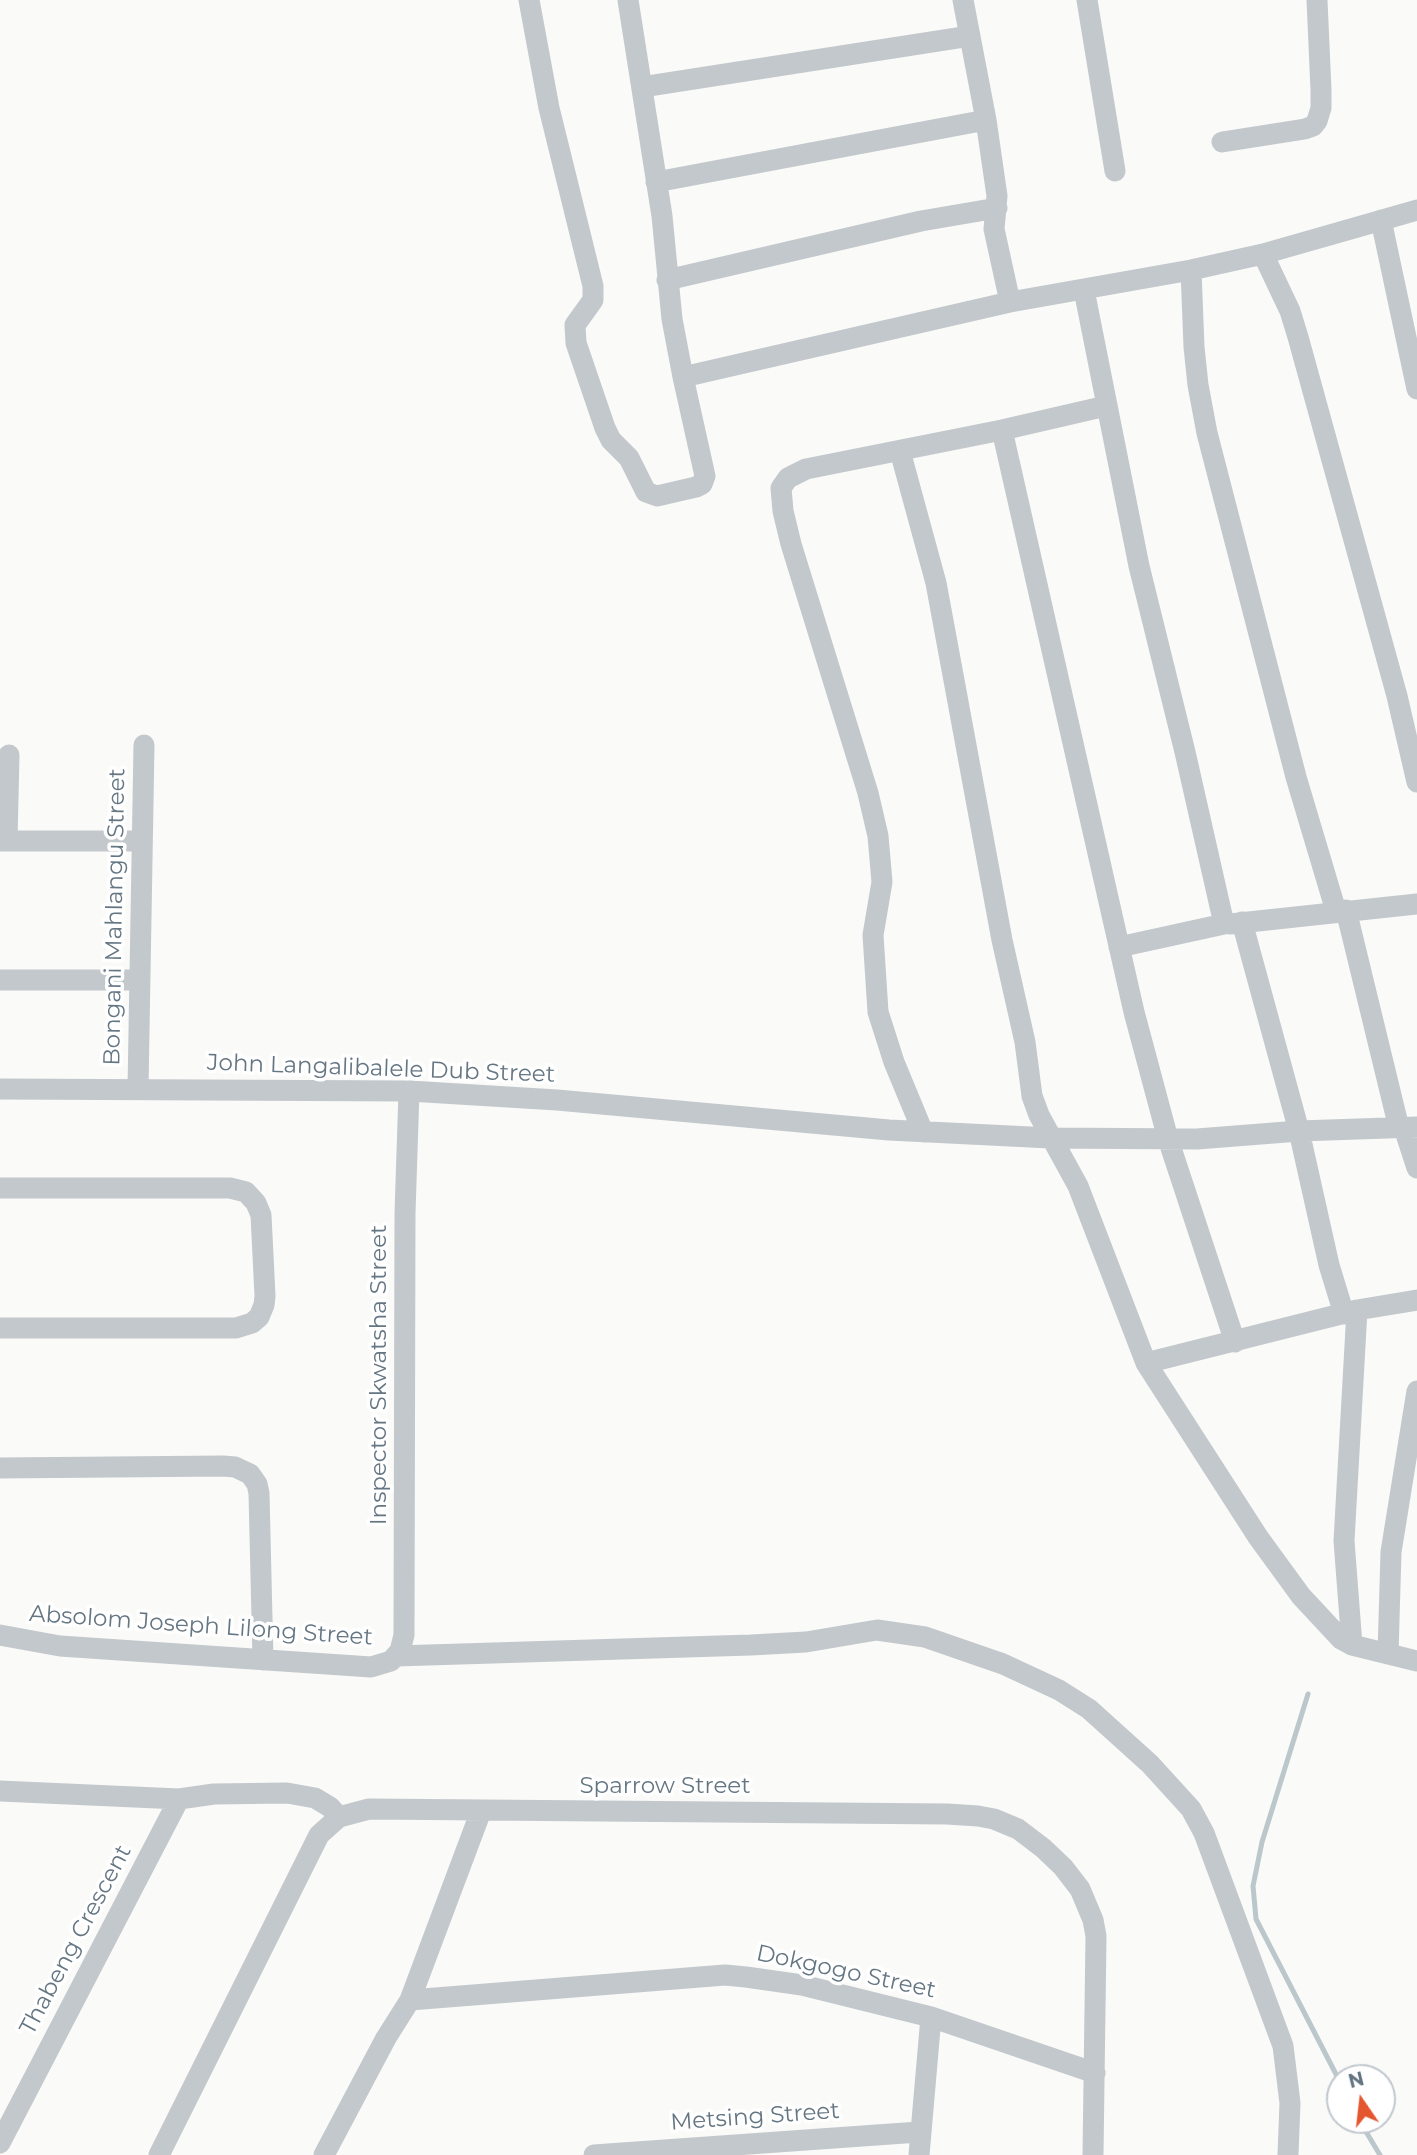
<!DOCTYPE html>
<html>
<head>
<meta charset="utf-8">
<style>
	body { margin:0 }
	#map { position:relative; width:1417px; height:2155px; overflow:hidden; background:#fafaf8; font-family:Montserrat,sans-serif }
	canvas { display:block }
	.north { position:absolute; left:1326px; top:2064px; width:70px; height:70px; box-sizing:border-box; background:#fff; border:2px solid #c1c8cd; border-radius:50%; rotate:346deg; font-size:19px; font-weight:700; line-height:28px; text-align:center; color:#657683 }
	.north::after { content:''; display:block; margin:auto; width:24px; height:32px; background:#e4572e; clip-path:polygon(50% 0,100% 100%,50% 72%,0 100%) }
</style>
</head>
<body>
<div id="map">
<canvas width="1417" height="2155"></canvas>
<div class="north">N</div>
</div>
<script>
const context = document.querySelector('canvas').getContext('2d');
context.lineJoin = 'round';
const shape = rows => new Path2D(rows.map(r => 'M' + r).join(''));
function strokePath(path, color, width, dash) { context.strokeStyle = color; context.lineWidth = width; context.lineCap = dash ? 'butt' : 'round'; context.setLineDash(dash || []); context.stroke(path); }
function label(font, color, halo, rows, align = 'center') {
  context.font = font + ' Montserrat,sans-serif'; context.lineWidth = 7; context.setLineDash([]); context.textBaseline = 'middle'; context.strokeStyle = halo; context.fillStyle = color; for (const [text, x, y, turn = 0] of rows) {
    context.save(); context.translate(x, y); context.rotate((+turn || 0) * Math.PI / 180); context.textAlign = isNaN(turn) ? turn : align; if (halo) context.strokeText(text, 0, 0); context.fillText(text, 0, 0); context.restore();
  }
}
const stream = shape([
	[1308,1694,1262,1842,1253,1886,1256,1919,1340,2082],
	[1359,2120,1380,2155]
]);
const minor = shape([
	[529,0,549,108,593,286,593,300,575,325,576,343,605,428,611,440,629,458,646,492,657,496,696,487,702,484,705,476,683,377,672,319,662,216,628,0],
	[963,0,986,120,997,196,994,229,1010,302],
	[1087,0,1115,171],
	[642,87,970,36],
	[1222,142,1305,129,1313,126,1317,121,1321,108,1321,90,1317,0],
	[656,182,986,120],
	[1381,220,1417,389],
	[1263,254,1290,311,1298,337,1397,696,1417,782],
	[1191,270,1194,347,1198,385,1207,433,1296,777,1336,911],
	[667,280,921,221,997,208],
	[1084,290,1139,566,1185,752,1224,924,1119,947],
	[683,377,1010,302,1191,270,1263,254,1417,210],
	[1002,430,1134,1012,1168,1139,1235,1342],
	[900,451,936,583,1002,940,1025,1042,1032,1096,1039,1115,1078,1186,1146,1363,1258,1537,1301,1596,1341,1639,1352,1645,1417,1661],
	[0,841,142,841],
	[7,841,9,755],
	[1346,910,1399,1128],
	[1242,922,1299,1131,1329,1265,1344,1314],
	[1230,924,1417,904],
	[0,980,140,980],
	[0,1089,409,1091,557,1100,889,1130,1050,1138,1197,1139,1299,1131,1417,1127],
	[138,1089,144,745],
	[1404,1128,1417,1168],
	[923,1132,894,1062,878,1012,873,935,882,882,878,836,868,793,791,544,783,511,781,488,788,478,806,469,1002,430,1106,406],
	[0,1188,230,1188,246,1192,256,1203,261,1215,265,1296,264,1305,259,1317,252,1323,236,1328,0,1328],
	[1146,1363,1357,1310,1417,1300],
	[0,1468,223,1466,235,1467,250,1474,257,1484,259,1493,263,1660],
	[0,1635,60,1646,371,1667,391,1661,400,1651,404,1635,405,1213,409,1091],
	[1352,1645,1344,1541,1357,1310],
	[1388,1654,1391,1552,1417,1391],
	[396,1656,751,1645,806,1642,877,1630,925,1637,1003,1664,1059,1690,1089,1709,1150,1764,1191,1809,1204,1833,1283,2046,1290,2103,1288,2155],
	[0,1791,179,1799,214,1794,287,1793,315,1798,330,1807,339,1817],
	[410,2000,481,1811],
	[0,2143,179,1799],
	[159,2155,319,1835,339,1817,369,1809,947,1814,978,1816,994,1819,1018,1829,1043,1848,1063,1867,1080,1889,1093,1920,1096,1936,1093,2155],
	[324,2155,386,2038,410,2000,725,1975,746,1977,802,1985,931,2017,1095,2073],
	[594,2155,919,2132],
	[919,2155,931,2017]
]);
const streetNames = [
	["Bongani Mahlangu Street",115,917,-89],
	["John Langalibalele Dub Street",381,1069,2],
	["Inspector Skwatsha Street",379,1375,-90],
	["Absolom Joseph Lilong Street",201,1626,4],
	["Sparrow Street",665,1786],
	["Thabeng Crescent",76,1940,-62],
	["Dokgogo Street",846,1972,12],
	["Metsing Street",755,2117,-4]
];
strokePath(stream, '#bbc7cb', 5);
strokePath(minor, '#c3c8cc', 21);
label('23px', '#657683', '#fff', streetNames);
</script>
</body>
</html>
